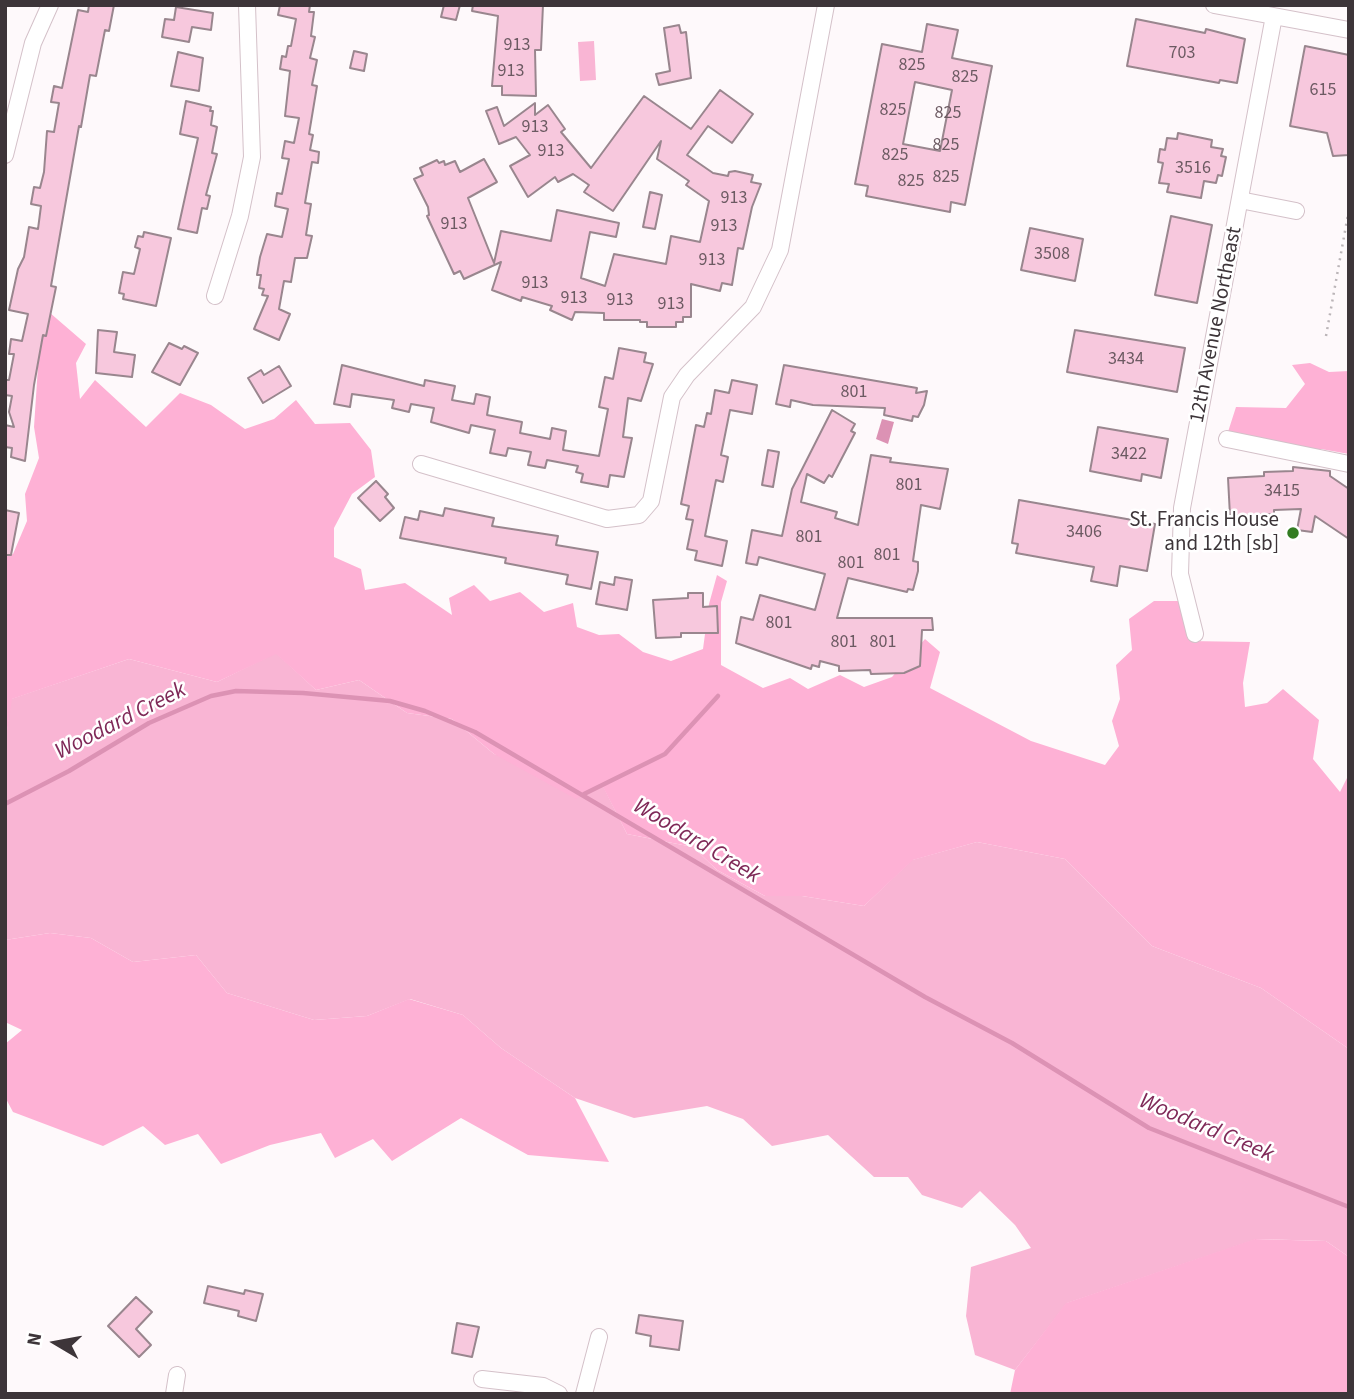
<!DOCTYPE html>
<html>
<head>
<meta charset="utf-8">
<style>
	body { margin:0 }
	#map { position:relative; width:1354px; height:1399px; overflow:hidden; background:#fef9fb; font-family:"Source Sans 3",sans-serif }
	canvas { display:block }
	.frame { position:absolute; inset:0; border:7px solid #3d3539; pointer-events:none }
	.north { position:absolute; left:21px; top:1308px; width:70px; height:70px; -webkit-text-stroke:5px #fff; paint-order:stroke; rotate:280deg; font-size:19px; font-weight:700; line-height:28px; text-align:center; color:#3d3539 }
	.north::after { content:''; display:block; margin:auto; width:24px; height:32px; background:#3d3539; clip-path:polygon(50% 0,100% 100%,50% 72%,0 100%) }
</style>
</head>
<body>
<div id="map">
<canvas width="1354" height="1399"></canvas>
<div class="frame"></div>
<div class="north">N</div>
</div>
<script>
const context = document.querySelector('canvas').getContext('2d');
context.lineJoin = 'round';
function fillPath(path, color) { context.fillStyle = color; context.fill(path, 'evenodd'); }
const shape = rows => new Path2D(rows.map(r => 'M' + r).join(''));
function strokePath(path, color, width, dash) { context.strokeStyle = color; context.lineWidth = width; context.lineCap = dash ? 'butt' : 'round'; context.setLineDash(dash || []); context.stroke(path); }
function label(font, color, halo, rows, align = 'center') {
  context.font = font + ' "Source Sans 3",sans-serif'; context.lineWidth = 5; context.setLineDash([]); context.textBaseline = 'middle'; context.strokeStyle = halo; context.fillStyle = color; for (const [text, x, y, turn = 0] of rows) {
    context.save(); context.translate(x, y); context.rotate((+turn || 0) * Math.PI / 180); context.textAlign = isNaN(turn) ? turn : align; if (halo) context.strokeText(text, 0, 0); context.fillText(text, 0, 0); context.restore();
  }
}
const green = shape([
	[594,41,596,80,580,81,578,42],
	[276,653,316,690,359,680,407,713,452,719,494,754,602,784,627,834,693,847,717,870,765,896,802,896,864,906,912,860,977,842,1065,859,1152,946,1261,988,1349,1049,1349,1257,1326,1241,1257,1239,1067,1303,1015,1370,975,1355,966,1316,971,1267,1031,1248,1015,1225,980,1191,962,1208,922,1195,908,1177,874,1177,828,1135,772,1146,743,1119,707,1106,634,1118,575,1098,501,1048,463,1015,410,999,367,1016,314,1020,227,993,196,955,133,962,91,938,50,933,5,940,5,746,11,699,129,659,217,682]
]);
const forest = shape([
	[42,306,86,344,76,363,80,399,95,380,146,427,180,393,211,405,245,429,274,419,296,400,315,424,350,423,371,450,375,477,352,494,334,528,334,557,361,569,365,590,405,583,452,615,449,598,474,585,490,601,520,592,544,612,573,603,577,627,599,635,619,634,643,652,671,661,703,649,709,604,717,575,727,581,721,602,721,665,763,688,790,678,808,689,840,675,864,687,892,677,925,639,940,652,930,688,1031,741,1105,765,1119,746,1112,721,1120,699,1116,665,1132,650,1129,619,1154,601,1180,601,1190,641,1250,642,1243,683,1245,707,1267,703,1283,689,1319,720,1313,759,1340,792,1349,774,1349,1049,1261,988,1152,946,1065,859,977,842,913,860,864,906,802,896,765,896,717,870,693,847,627,834,602,785,576,799,494,754,452,719,407,713,359,680,316,690,276,654,217,682,129,659,12,699,5,746,5,557,13,554,27,521,25,494,39,458,34,427],
	[1310,363,1329,372,1349,371,1349,454,1321,449,1294,453,1227,435,1236,407,1286,408,1305,384,1292,365],
	[50,933,91,938,133,962,196,955,227,993,314,1020,367,1016,409,999,463,1015,501,1048,575,1098,609,1162,528,1155,461,1118,392,1161,373,1139,335,1158,321,1133,270,1145,221,1164,198,1134,165,1145,143,1126,103,1146,13,1112,5,1097,5,1044,22,1030,5,1022,5,940],
	[1255,1239,1326,1241,1349,1257,1349,1394,1010,1394,1015,1370,1066,1303]
]);
const water = shape([
	[882,419,894,422,888,444,876,439]
]);
const stream = shape([
	[584,794,665,754,718,696],
	[5,804,69,771,149,723,211,696,236,691,303,693,390,701,425,711,475,732,925,997,1012,1043,1149,1128,1349,1207]
]);
const building = shape([
	[89,5,114,5,109,31,105,30,96,76,90,75,81,127,79,126,51,286,56,287,46,336,43,335,34,385,25,461,11,457,12,448,5,447,5,425,14,427,9,412,12,396,5,395,5,380,9,380,14,354,9,354,11,339,22,341,28,314,9,310,18,269,24,257,29,227,38,229,41,206,31,204,34,187,40,188,44,172,47,131,54,132,59,103,51,102,54,86,62,88,78,10,88,12,89,5],
	[280,5,310,5,309,12,314,12,311,36,315,37,310,58,317,60,312,85,317,86,309,134,313,135,310,150,319,152,318,163,312,162,305,203,311,204,306,235,312,236,307,258,295,258,291,282,284,281,279,309,290,314,279,340,254,329,268,296,262,295,264,289,259,288,261,275,257,275,260,257,267,234,282,237,288,209,275,206,277,193,282,194,289,159,282,158,285,141,294,143,299,118,285,116,290,71,280,69,282,56,286,57,288,46,291,46,296,19,278,15,280,5],
	[444,5,460,5,456,20,441,17,444,5],
	[473,5,543,5,541,50,535,50,536,96,502,95,502,86,492,86,498,16,472,11,473,5],
	[176,7,213,13,211,30,192,27,189,42,162,37,165,19,174,20,176,7],
	[1136,19,1205,33,1206,29,1245,39,1237,83,1220,80,1219,83,1127,66,1136,19],
	[927,24,958,30,952,58,992,66,965,205,951,202,950,212,866,196,868,186,855,184,882,44,922,52,927,24],
	[915,82,952,90,940,151,903,144,915,82],
	[679,25,681,33,686,32,691,78,659,85,656,74,670,71,664,28,679,25],
	[1305,46,1349,55,1349,155,1333,156,1327,133,1290,126,1305,46],
	[354,51,367,54,364,71,350,68,354,51],
	[178,52,203,58,199,91,171,86,178,52],
	[720,90,753,114,732,143,708,126,687,155,713,173,728,176,729,172,735,171,753,175,751,182,761,184,752,207,743,249,738,248,732,285,722,283,720,291,691,284,691,317,683,317,683,322,676,322,676,327,647,327,647,322,640,322,640,320,604,320,604,313,575,312,572,320,550,310,552,306,522,297,521,301,492,290,501,262,464,279,460,271,454,274,427,216,429,215,428,207,414,179,423,175,420,168,437,160,439,163,444,161,445,165,455,161,460,172,484,159,497,182,468,198,494,263,501,231,551,241,557,210,619,223,616,237,590,232,581,278,605,286,614,254,666,264,671,236,700,242,709,201,686,185,689,181,657,159,661,141,613,211,584,192,589,185,573,174,558,182,555,177,528,197,510,166,530,155,516,137,499,144,486,111,497,107,504,126,535,103,535,115,548,105,565,129,561,132,591,168,644,96,691,129,720,90],
	[186,101,211,107,210,111,213,111,211,125,217,127,212,153,217,154,206,195,210,196,207,209,202,208,197,233,178,229,198,138,180,134,186,101],
	[1178,133,1212,140,1211,147,1223,149,1221,156,1226,157,1222,176,1218,175,1216,183,1204,181,1201,198,1167,192,1169,184,1159,183,1163,163,1158,162,1160,149,1165,150,1167,138,1177,139,1178,133],
	[650,192,662,195,655,229,643,227,650,192],
	[1171,216,1212,225,1197,303,1155,295,1171,216],
	[1030,228,1083,239,1075,281,1021,270,1030,228],
	[144,232,171,238,156,306,123,299,124,294,119,293,123,272,134,274,140,249,135,247,138,236,143,237,144,232],
	[98,330,117,332,114,352,135,355,132,377,96,373,98,330],
	[1075,330,1185,348,1177,392,1067,372,1075,330],
	[169,343,182,349,184,346,198,353,180,385,152,372,169,343],
	[619,348,646,353,644,362,653,364,641,401,628,398,623,437,632,438,624,477,610,475,608,487,581,482,583,474,576,472,578,466,547,460,545,468,528,465,531,452,508,448,506,456,490,453,495,430,471,425,469,433,431,422,434,408,411,404,409,412,392,408,394,400,352,394,350,407,334,404,342,365,424,386,425,380,455,386,452,400,474,404,476,394,490,397,487,415,522,422,520,433,550,439,552,428,566,431,563,450,599,456,608,409,599,407,605,377,613,379,619,348],
	[784,365,917,388,916,393,927,391,924,405,918,417,913,416,912,421,884,415,885,408,813,405,791,400,790,407,776,404,784,365],
	[279,366,291,386,263,403,248,378,261,370,264,375,279,366],
	[732,380,757,385,752,414,730,410,721,455,728,457,723,482,716,480,705,536,727,541,722,566,695,560,697,551,687,549,693,520,686,519,689,506,681,504,696,425,704,427,707,413,711,414,715,390,729,393,732,380],
	[832,410,855,424,851,431,855,433,832,477,829,475,824,483,807,474,801,502,837,512,835,518,858,525,871,455,891,458,890,462,948,469,940,509,921,505,913,561,918,562,918,571,913,590,908,589,907,592,848,578,837,618,932,618,933,630,922,630,920,666,904,673,871,674,870,670,839,671,839,666,820,661,819,667,812,665,811,669,736,643,741,617,753,620,760,595,815,610,825,574,759,557,757,565,746,563,752,530,782,536,792,489,832,410],
	[1098,427,1168,439,1161,478,1142,474,1141,481,1090,471,1098,427],
	[768,450,779,452,773,487,762,485,768,450],
	[1293,467,1330,471,1330,476,1349,489,1349,539,1315,516,1312,532,1297,530,1301,509,1274,510,1274,514,1230,516,1228,478,1264,476,1264,472,1293,471,1293,467],
	[376,481,388,494,385,497,394,508,380,521,358,498,376,481],
	[1019,500,1155,524,1147,571,1120,566,1117,586,1091,581,1094,567,1016,553,1018,544,1012,543,1019,500],
	[445,508,494,518,492,526,558,536,556,545,598,552,591,589,566,584,568,575,505,563,506,558,400,538,405,517,418,520,420,511,443,516,445,508],
	[5,510,19,513,11,555,5,555,5,510],
	[615,577,632,580,627,610,596,604,600,582,614,585,615,577],
	[688,593,703,593,703,607,717,606,718,633,681,633,681,637,656,638,653,600,688,598,688,593],
	[208,1286,244,1294,245,1290,263,1294,256,1321,238,1316,239,1311,204,1303,208,1286],
	[136,1297,152,1312,136,1329,151,1345,139,1357,108,1326,136,1297],
	[639,1315,683,1321,679,1350,650,1346,651,1336,636,1333,639,1315],
	[457,1323,479,1327,472,1357,452,1353,457,1323]
]);
const path = shape([
	[1326,336,1349,209]
]);
const minor = shape([
	[1214,5,1349,30],
	[5,155,33,43,50,5],
	[1240,200,1296,211],
	[215,296,240,216,252,157,247,5],
	[1227,439,1349,464],
	[421,464,607,519,639,515,651,501,672,397,687,375,753,307,780,250,826,5],
	[1195,634,1180,574,1182,508,1274,16],
	[482,1379,543,1386,559,1394],
	[174,1394,177,1375],
	[584,1394,599,1337]
]);
const markers = [
	[1293,533,7,"#337c22"]
];
const numberNames = [
	["913",517,46],
	["703",1182,54],
	["825",912,66],
	["913",511,72],
	["825",965,78],
	["615",1323,91],
	["825",893,111],
	["825",948,114],
	["913",535,128],
	["825",946,146],
	["913",551,152],
	["825",895,156],
	["3516",1193,169],
	["825",946,178],
	["825",911,182],
	["913",734,199],
	["913",454,225],
	["913",724,227],
	["3508",1052,255],
	["913",712,261],
	["913",535,284],
	["913",574,299],
	["913",620,301],
	["913",671,305],
	["3434",1126,360],
	["801",854,393],
	["3422",1129,455],
	["801",909,486],
	["3415",1282,492],
	["3406",1084,533],
	["801",809,538],
	["801",887,556],
	["801",851,564],
	["801",779,624],
	["801",844,643],
	["801",883,643]
];
const streetNames = [
	["12th Avenue Northeast",1217,325,-79]
];
const poiNames = [
	["St. Francis House",1279,521],
	["and 12th [sb]",1279,545]
];
const waterNames = [
	["Woodard Creek",121,722,-27],
	["Woodard Creek",696,842,31],
	["Woodard Creek",1206,1129,23]
];
fillPath(green, '#f9b5d4');
fillPath(forest, '#feb1d5');
fillPath(water, '#dc92b4');
strokePath(stream, '#dc92b4', 4.5);
fillPath(building, '#f7c8dd');
strokePath(building, '#99868e', 2);
strokePath(minor, '#d4c1c9', 18);
strokePath(path, '#bbb5b8', 2.5, [2, 5]);
strokePath(minor, '#fff', 16);
for (const [x, y, r, color] of markers) { const dot = new Path2D(); dot.arc(x, y, r, 0, 2 * Math.PI); context.fillStyle = color; context.fill(dot); strokePath(dot, '#fff', 2.5); }
label('18px', '#6c5a62', null, numberNames);
label('21px', '#3d3539', '#fff', streetNames);
label('21px', '#3d3539', '#fff', poiNames, 'right');
label('italic 23px', '#7f2958', '#fff', waterNames);
</script>
</body>
</html>
